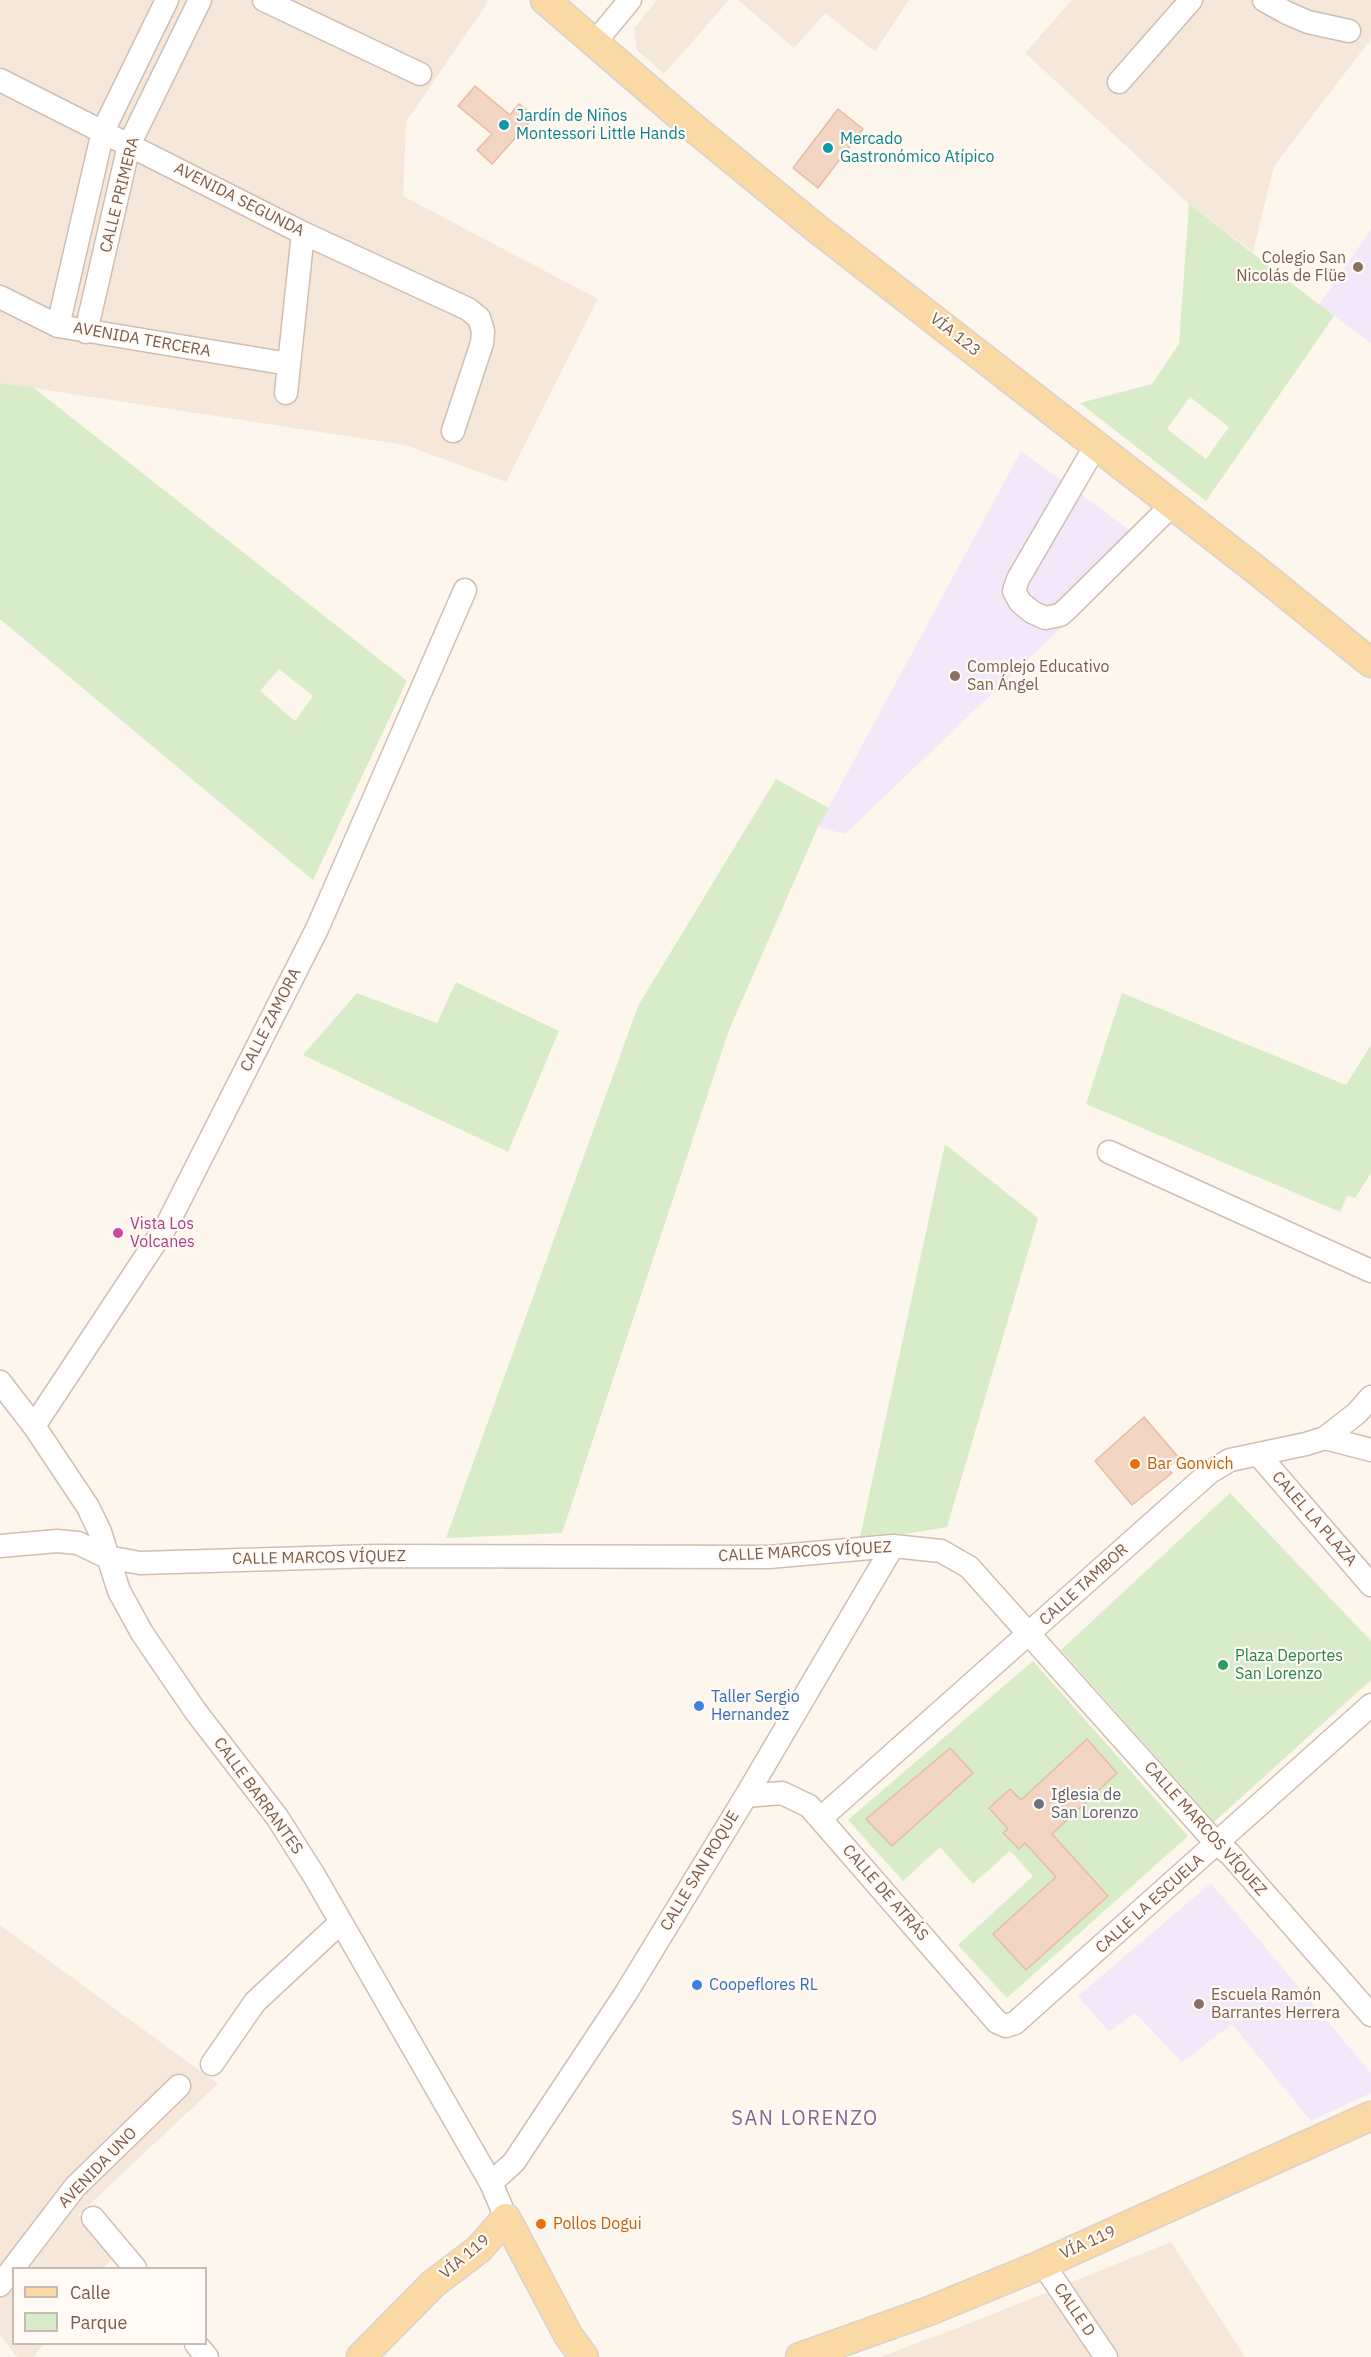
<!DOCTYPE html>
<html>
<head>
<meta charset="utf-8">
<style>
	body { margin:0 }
	#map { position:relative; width:1371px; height:2357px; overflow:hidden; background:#fdf6ec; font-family:"IBM Plex Sans",sans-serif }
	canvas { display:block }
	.legend { position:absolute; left:12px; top:2267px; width:195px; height:78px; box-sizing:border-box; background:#fffaf3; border:2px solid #cabbb1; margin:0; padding:8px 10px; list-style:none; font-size:18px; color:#7a5c4d }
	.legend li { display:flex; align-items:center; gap:12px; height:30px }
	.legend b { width:30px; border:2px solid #cabbb1 }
</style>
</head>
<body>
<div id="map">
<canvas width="1371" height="2357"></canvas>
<ul class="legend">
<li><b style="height:8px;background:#fbd9a5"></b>Calle</li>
<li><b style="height:16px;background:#d8ecc9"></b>Parque</li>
</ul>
</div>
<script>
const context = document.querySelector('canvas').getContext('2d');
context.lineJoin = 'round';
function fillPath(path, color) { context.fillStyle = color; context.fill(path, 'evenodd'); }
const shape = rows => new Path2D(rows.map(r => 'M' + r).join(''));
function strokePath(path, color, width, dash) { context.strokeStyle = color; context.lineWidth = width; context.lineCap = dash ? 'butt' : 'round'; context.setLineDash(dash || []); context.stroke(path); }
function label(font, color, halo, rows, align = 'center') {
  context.font = font + ' "IBM Plex Sans",sans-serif'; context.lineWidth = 4.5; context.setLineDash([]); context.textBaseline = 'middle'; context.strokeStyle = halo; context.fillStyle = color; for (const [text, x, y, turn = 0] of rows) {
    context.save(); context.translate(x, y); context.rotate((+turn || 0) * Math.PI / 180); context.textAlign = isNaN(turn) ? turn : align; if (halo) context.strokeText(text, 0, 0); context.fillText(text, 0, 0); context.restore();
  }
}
const residential = shape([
	[0,0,486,0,488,2,406,122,403,196,598,299,506,482,405,445,0,383],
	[657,0,729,0,664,74,637,50,634,28],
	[738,0,909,0,875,52,825,13,794,48],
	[1072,0,1371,0,1371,39,1274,166,1253,252,1189,204,1025,53],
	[0,1925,218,2084,78,2215,113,2257,104,2268,14,2268,14,2344,44,2344,33,2357,17,2357,0,2334],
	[1171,2242,1245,2357,880,2357,965,2325]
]);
const education = shape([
	[1371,229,1371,343,1319,305],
	[1021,451,1149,544,845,834,818,827],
	[1211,1883,1371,2073,1371,2093,1311,2121,1232,2024,1182,2062,1135,2013,1109,2032,1078,1996]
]);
const green = shape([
	[1189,204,1334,316,1206,501,1080,403,1152,384,1179,344],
	[1190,397,1229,427,1206,459,1167,429],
	[0,383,34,388,407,681,313,880,0,619],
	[279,669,313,696,295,721,260,691],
	[776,779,829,808,818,827,729,1030,562,1533,446,1538,638,1006],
	[456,982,559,1031,508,1152,303,1055,357,993,437,1023],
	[1122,993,1346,1085,1371,1045,1371,1173,1355,1198,1347,1196,1340,1212,1086,1104],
	[945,1144,1038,1218,947,1527,859,1542],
	[1230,1493,1371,1641,1371,1680,1214,1822,1061,1650],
	[1033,1661,1188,1836,1007,1998,958,1945,1033,1876,1010,1851,973,1884,940,1847,903,1881,848,1820],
	[1087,1739,1117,1773,1052,1834,1062,1844,1042,1862,1025,1843,1018,1848,1004,1833,1008,1829,989,1808,1010,1789,1021,1800],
	[1075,1860,1108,1896,1026,1970,993,1934]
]);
const building = shape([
	[475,86,510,115,519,104,535,116,492,164,477,150,492,134,458,106,475,86],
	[838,109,863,129,818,188,793,168,838,109],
	[1144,1417,1179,1458,1167,1468,1172,1473,1132,1505,1095,1461,1144,1417],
	[1087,1739,1117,1773,1052,1834,1108,1896,1026,1970,993,1934,1056,1877,1025,1843,1019,1849,1003,1833,1008,1829,989,1808,1010,1789,1021,1800,1087,1739],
	[950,1748,973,1773,892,1846,866,1819,950,1748]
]);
const minor = shape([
	[264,0,420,74],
	[1264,0,1287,13,1308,22,1349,31],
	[595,42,630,0],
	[0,80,303,233,468,309,479,318,483,331,482,343,453,431],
	[1119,82,1191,0],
	[0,297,58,326,289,364],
	[58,326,103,131,167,0],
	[86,332,129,145,200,0],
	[286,393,303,233],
	[1096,445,1018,579,1014,591,1020,602,1032,612,1045,618,1060,615,1068,608,1172,505],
	[1109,1152,1371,1271],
	[0,1382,34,1426,88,1507,100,1532,119,1591,142,1633,196,1712,277,1817,315,1877,491,2183,506,2218],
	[34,1426,168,1223,317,929,465,590],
	[1325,1438,1371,1450],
	[1258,1454,1371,1585],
	[0,1546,57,1541,78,1543,107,1557,140,1563,376,1556,769,1557,893,1546,941,1551,969,1567,1217,1844,1230,1854,1371,2015],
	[746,1796,782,1793,809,1806,997,2022,1006,2026,1015,2023,1371,1705],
	[820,1819,1210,1472,1230,1460,1306,1444,1325,1438,1357,1413,1371,1397],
	[212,2064,255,2002,341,1922],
	[491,2183,514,2162,626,1993,746,1796,893,1546],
	[93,2218,135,2268],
	[1043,2264,1106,2357],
	[0,2285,75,2187,179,2086],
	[196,2344,207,2357]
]);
const major = shape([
	[545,0,689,124,816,228,1255,569,1371,663],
	[361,2357,433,2284,479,2249,506,2218,568,2335,584,2357],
	[800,2357,929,2311,1043,2264,1371,2116]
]);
const markers = [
	[504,125,6,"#0f9aa8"],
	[828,148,6,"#0f9aa8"],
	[1358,267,6,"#8d6e63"],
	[955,676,6,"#8d6e63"],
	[118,1233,6,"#d1479c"],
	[1135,1464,6,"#e8710a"],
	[1223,1665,6,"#2e9e5b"],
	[699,1706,6,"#3f7fe0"],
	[1039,1804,6,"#6b7280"],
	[697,1985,6,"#3f7fe0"],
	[1199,2004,6,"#8d6e63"],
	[541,2224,6,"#e8710a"]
];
const cultureNames = [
	["Jardín de Niños",516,116],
	["Montessori Little Hands",516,134],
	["Mercado",840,139],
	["Gastronómico Atípico",840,157]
];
const streetNames = [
	["CALLE PRIMERA",120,195,-76],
	["AVENIDA SEGUNDA",239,200,27],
	["VÍA 123",955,335,38],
	["AVENIDA TERCERA",142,340,10],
	["CALLE ZAMORA",271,1020,-63],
	["CALEL LA PLAZA",1314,1519,49],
	["CALLE MARCOS VÍQUEZ",805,1552,-3],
	["CALLE MARCOS VÍQUEZ",319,1558,-1],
	["CALLE TAMBOR",1084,1585,-42],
	["CALLE BARRANTES",258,1796,54],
	["CALLE MARCOS VÍQUEZ",1205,1829,48],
	["CALLE SAN ROQUE",700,1871,-59],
	["CALLE DE ATRÁS",885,1893,49],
	["CALLE LA ESCUELA",1150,1904,-42],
	["AVENIDA UNO",98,2168,-46],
	["VÍA 119",1088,2243,-24],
	["VÍA 119",465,2257,-40],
	["CALLE D",1074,2310,56]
];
const educationNames = [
	["Colegio San",1346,258,"right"],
	["Nicolás de Flüe",1346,276,"right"],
	["Complejo Educativo",967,667],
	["San Ángel",967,685],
	["Escuela Ramón",1211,1995],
	["Barrantes Herrera",1211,2013]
];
const hotelNames = [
	["Vista Los",130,1224],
	["Volcanes",130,1242]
];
const foodNames = [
	["Bar Gonvich",1147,1464],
	["Pollos Dogui",553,2224]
];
const leisureNames = [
	["Plaza Deportes",1235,1656],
	["San Lorenzo",1235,1674]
];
const shopNames = [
	["Taller Sergio",711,1697],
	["Hernandez",711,1715],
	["Coopeflores RL",709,1985]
];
const worshipNames = [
	["Iglesia de",1051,1795],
	["San Lorenzo",1051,1813]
];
const quarterNames = [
	["SAN LORENZO",805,2119]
];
fillPath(residential, '#f5e8da');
fillPath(education, '#f3e8fa');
fillPath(green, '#d8ecc9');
fillPath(building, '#f3d5c3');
strokePath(building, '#e6bba3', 1.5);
strokePath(minor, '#d1beb0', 25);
strokePath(major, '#dad1cd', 31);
strokePath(minor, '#fff', 22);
strokePath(major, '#fbd9a5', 28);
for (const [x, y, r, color] of markers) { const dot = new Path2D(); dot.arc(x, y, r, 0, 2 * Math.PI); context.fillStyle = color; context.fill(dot); strokePath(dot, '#fffaf3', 2); }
label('16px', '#0d838f', '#fffaf3', cultureNames, 'left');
label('16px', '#7a5c4d', '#fffaf3', streetNames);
label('16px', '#785e54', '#fffaf3', educationNames, 'left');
label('16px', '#b23c85', '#fffaf3', hotelNames, 'left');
label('16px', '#c56008', '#fffaf3', foodNames, 'left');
label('16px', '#27864d', '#fffaf3', leisureNames, 'left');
label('16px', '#366cbe', '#fffaf3', shopNames, 'left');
label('16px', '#5b616d', '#fffaf3', worshipNames, 'left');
context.letterSpacing = '1.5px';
label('20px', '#846695', '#fffaf3', quarterNames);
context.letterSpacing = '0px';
</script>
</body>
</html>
